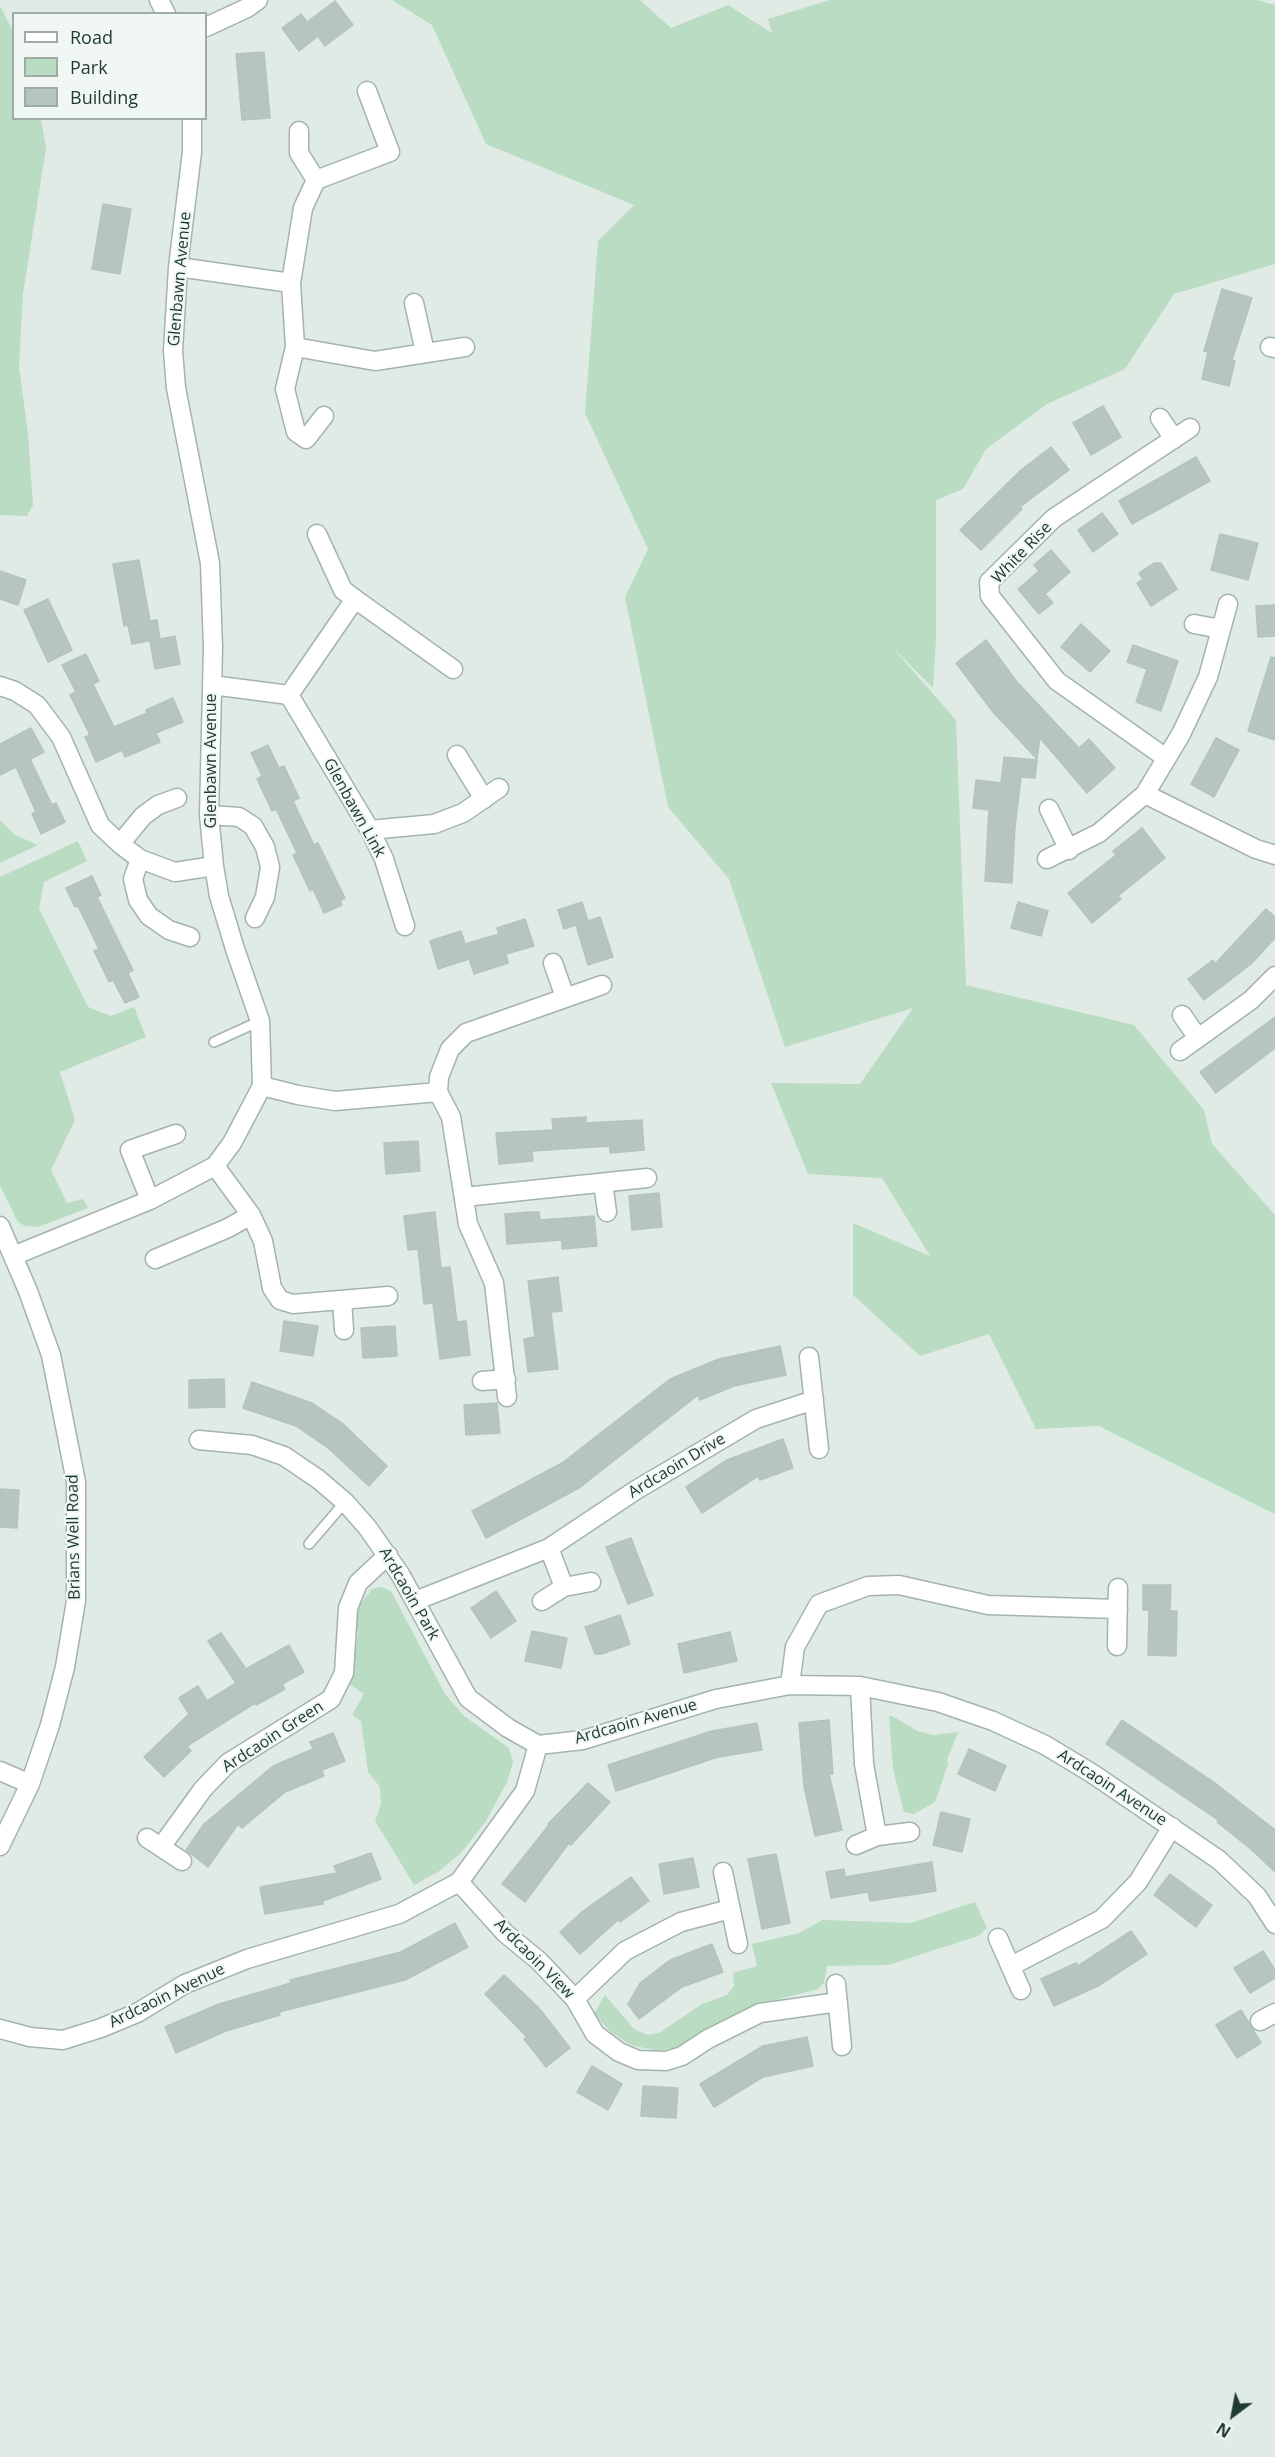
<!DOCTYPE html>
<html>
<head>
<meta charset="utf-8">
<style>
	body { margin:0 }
	#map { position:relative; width:1275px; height:2457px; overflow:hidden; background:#e0ebe6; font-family:"Open Sans",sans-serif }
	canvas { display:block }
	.legend { position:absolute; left:12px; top:12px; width:195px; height:108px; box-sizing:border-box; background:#f1f8f4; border:2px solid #9eaca7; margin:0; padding:8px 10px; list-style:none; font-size:18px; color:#213b34 }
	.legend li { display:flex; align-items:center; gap:12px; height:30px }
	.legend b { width:30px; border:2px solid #9eaca7 }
	.north { position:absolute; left:1203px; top:2385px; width:60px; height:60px; -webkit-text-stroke:4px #f1f8f4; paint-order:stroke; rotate:212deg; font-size:16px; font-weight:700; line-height:24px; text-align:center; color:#213b34 }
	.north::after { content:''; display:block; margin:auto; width:21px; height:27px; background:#213b34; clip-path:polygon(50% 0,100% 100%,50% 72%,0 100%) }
</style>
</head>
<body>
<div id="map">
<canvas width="1275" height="2457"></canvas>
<ul class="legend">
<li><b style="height:8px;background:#fff"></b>Road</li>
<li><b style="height:16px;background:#b9dcc3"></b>Park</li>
<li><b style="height:16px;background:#b6c6bf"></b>Building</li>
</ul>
<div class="north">N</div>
</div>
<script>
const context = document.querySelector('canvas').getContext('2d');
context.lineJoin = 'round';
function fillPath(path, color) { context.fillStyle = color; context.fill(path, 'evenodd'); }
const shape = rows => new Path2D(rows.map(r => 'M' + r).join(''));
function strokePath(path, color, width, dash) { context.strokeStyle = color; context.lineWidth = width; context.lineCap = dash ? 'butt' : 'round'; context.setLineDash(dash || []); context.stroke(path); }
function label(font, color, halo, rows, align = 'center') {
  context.font = font + ' "Open Sans",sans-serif'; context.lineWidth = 4.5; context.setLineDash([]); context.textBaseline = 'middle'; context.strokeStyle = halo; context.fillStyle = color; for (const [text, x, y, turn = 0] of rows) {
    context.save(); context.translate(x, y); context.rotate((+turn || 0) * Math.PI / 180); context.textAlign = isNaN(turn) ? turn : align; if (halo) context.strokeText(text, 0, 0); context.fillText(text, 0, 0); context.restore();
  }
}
const green = shape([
	[392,0,640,0,671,28,728,5,772,33,768,19,830,0,1257,0,1275,5,1275,264,1174,294,1125,369,1047,404,986,449,963,489,936,500,936,640,933,688,892,647,956,720,966,985,1134,1025,1204,1110,1212,1144,1275,1215,1275,1514,1099,1426,1036,1429,989,1334,920,1356,853,1295,853,1223,930,1256,882,1178,808,1174,771,1083,860,1084,913,1008,785,1047,729,879,668,807,625,597,648,549,585,413,598,241,634,205,486,144,432,25],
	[0,6,13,31,14,118,41,119,46,148,23,294,19,366,28,434,33,505,27,516,0,515],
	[0,820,15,835,38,845,0,863],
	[78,841,87,861,44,882,39,909,88,1007,111,1016,134,1007,146,1037,60,1072,75,1120,51,1170,67,1203,83,1199,88,1208,38,1227,25,1226,18,1222,0,1186,0,877],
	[381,1587,391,1591,445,1694,464,1716,509,1748,513,1762,507,1782,486,1821,461,1853,438,1872,414,1885,375,1821,381,1804,380,1787,368,1772,361,1721,352,1715,364,1694,348,1683,358,1635,353,1614,372,1589],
	[889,1716,892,1716,918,1731,933,1735,958,1732,947,1760,948,1764,935,1802,914,1814,904,1812,893,1769],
	[975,1902,987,1928,978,1936,888,1965,827,1966,824,1983,818,1989,749,2007,714,2024,678,2047,658,2051,631,2045,612,2033,594,2014,605,1995,634,2029,647,2035,659,2033,702,2004,727,1995,734,1986,733,1973,757,1966,752,1944,799,1933,823,1920,911,1923]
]);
const building = shape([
	[335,1,353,25,325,46,318,36,299,51,282,28,301,14,307,22,335,1],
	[264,52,270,118,242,120,236,54,264,52],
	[103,204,131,209,120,274,92,269,103,204],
	[1222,289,1252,298,1232,360,1235,361,1229,386,1202,379,1208,352,1204,351,1222,289],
	[1103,406,1121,437,1091,455,1073,423,1103,406],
	[1051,447,1069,470,1020,507,1022,509,981,550,960,530,1021,470,1051,447],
	[1196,457,1210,481,1132,524,1119,501,1196,457],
	[1102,513,1118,534,1093,552,1078,530,1102,513],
	[1220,534,1258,543,1248,580,1211,570,1220,534],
	[1051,550,1070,572,1045,594,1053,603,1039,614,1018,589,1039,571,1034,565,1051,550],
	[139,560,150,621,157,620,160,639,132,644,128,625,124,626,113,564,139,560],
	[1154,563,1161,563,1177,589,1151,606,1137,583,1143,579,1139,573,1154,563],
	[0,571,26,580,18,605,0,599,0,571],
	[48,599,72,650,48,662,24,610,48,599],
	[1275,605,1275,636,1258,637,1256,606,1275,605],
	[1081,624,1110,651,1090,672,1061,647,1081,624],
	[175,636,180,664,155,669,150,641,175,636],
	[986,640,1017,682,1079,748,1089,739,1115,768,1087,793,1040,738,1037,759,993,712,956,663,986,640],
	[1133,645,1178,661,1161,711,1136,702,1147,669,1127,662,1133,645],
	[86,654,99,681,93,684,114,727,147,713,146,710,173,698,183,722,156,733,160,742,125,757,122,750,96,762,85,737,90,735,70,695,76,692,62,665,86,654],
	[1271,657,1275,658,1275,740,1248,731,1271,657],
	[31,728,44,752,30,759,52,805,56,803,65,822,41,834,32,814,36,812,16,767,0,775,0,744,31,728],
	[1216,738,1239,750,1214,797,1191,784,1216,738],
	[268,745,279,768,284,766,299,798,293,801,314,845,318,843,345,898,340,901,342,905,324,913,313,889,310,891,293,855,297,853,276,809,272,811,257,779,262,776,251,753,268,745],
	[1004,757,1037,760,1035,778,1021,777,1015,827,1012,883,985,881,989,810,973,808,976,780,1001,783,1004,757],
	[1142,828,1165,858,1118,896,1121,899,1092,923,1068,893,1116,855,1113,851,1142,828],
	[92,876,101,895,97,897,133,970,128,973,139,997,125,1003,113,980,109,982,94,951,99,949,78,906,75,907,66,888,92,876],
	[582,902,588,921,564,929,558,910,582,902],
	[1018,902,1048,911,1041,936,1011,928,1018,902],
	[1266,909,1275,917,1275,938,1251,964,1204,1000,1188,979,1213,960,1215,964,1266,909],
	[600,917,613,957,588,965,576,925,600,917],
	[525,919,534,946,506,954,508,963,474,974,467,952,469,959,438,969,430,941,461,931,465,944,499,934,497,928,525,919],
	[1275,1017,1275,1048,1216,1093,1200,1072,1275,1017],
	[586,1117,586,1123,642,1120,644,1150,610,1153,610,1146,532,1151,533,1161,499,1164,496,1133,553,1130,552,1119,586,1117],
	[418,1141,420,1171,386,1174,384,1143,418,1141],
	[659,1193,662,1227,632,1230,629,1196,659,1193],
	[435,1212,441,1268,450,1267,457,1322,466,1321,470,1355,440,1359,433,1303,424,1304,418,1249,408,1250,404,1216,435,1212],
	[530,1212,539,1212,540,1220,594,1216,597,1246,562,1249,562,1240,507,1244,505,1214,530,1212],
	[558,1277,562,1311,551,1312,558,1369,528,1372,524,1339,535,1337,528,1281,558,1277],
	[284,1321,318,1326,313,1356,280,1351,284,1321],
	[395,1326,397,1356,363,1358,361,1328,395,1326],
	[780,1346,786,1375,734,1386,700,1400,698,1395,579,1488,486,1538,472,1511,562,1463,670,1379,719,1359,780,1346],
	[224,1379,225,1407,189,1408,189,1380,224,1379],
	[252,1382,312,1403,342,1423,387,1466,369,1486,328,1448,296,1426,243,1408,252,1382],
	[497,1403,500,1433,466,1435,464,1405,497,1403],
	[783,1439,793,1468,760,1480,758,1476,702,1513,686,1487,727,1460,783,1439],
	[0,1489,19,1490,17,1528,0,1527,0,1489],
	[631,1538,653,1595,628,1604,606,1547,631,1538],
	[1143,1585,1171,1585,1170,1611,1177,1611,1176,1656,1148,1655,1149,1610,1143,1610,1143,1585],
	[496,1591,516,1621,491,1638,471,1608,496,1591],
	[620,1615,630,1644,602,1654,595,1654,585,1627,620,1615],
	[532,1631,567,1638,561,1668,525,1661,532,1631],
	[730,1632,737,1661,684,1673,678,1644,730,1632],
	[221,1633,246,1669,289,1645,304,1672,282,1684,285,1689,256,1705,255,1703,187,1746,191,1751,164,1777,144,1757,189,1714,179,1698,198,1686,207,1701,236,1683,208,1641,221,1633],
	[829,1720,833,1774,829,1774,842,1830,815,1836,804,1786,799,1723,829,1720],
	[1122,1720,1215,1783,1275,1830,1275,1872,1252,1850,1217,1822,1218,1820,1106,1744,1122,1720],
	[757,1723,762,1750,718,1757,616,1791,608,1765,712,1731,757,1723],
	[333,1733,345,1761,322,1770,324,1776,285,1792,242,1828,238,1824,208,1867,186,1850,204,1824,273,1766,313,1749,310,1742,333,1733],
	[969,1749,1006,1766,995,1791,958,1774,969,1749],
	[588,1783,610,1802,571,1845,569,1843,525,1902,502,1884,549,1825,548,1824,588,1783],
	[941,1812,970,1819,962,1852,933,1845,941,1812],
	[371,1853,381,1879,323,1901,323,1904,265,1914,260,1887,337,1873,334,1866,371,1853],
	[776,1854,790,1923,762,1929,748,1859,776,1854],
	[693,1858,699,1887,664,1894,659,1864,693,1858],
	[932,1862,936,1891,870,1901,868,1892,831,1898,826,1872,844,1869,845,1877,932,1862],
	[1170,1874,1212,1905,1196,1927,1154,1895,1170,1874],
	[631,1877,649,1901,620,1922,618,1920,580,1954,560,1932,583,1911,631,1877],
	[455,1923,468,1947,405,1980,279,2012,280,2015,226,2031,176,2053,165,2027,219,2004,291,1983,290,1980,401,1952,455,1923],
	[1131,1931,1147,1954,1098,1986,1054,2006,1041,1979,1076,1963,1078,1966,1131,1931],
	[712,1944,723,1972,682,1987,639,2019,628,2004,640,1983,670,1960,712,1944],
	[1263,1951,1275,1970,1275,1978,1250,1993,1234,1968,1263,1951],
	[504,1975,539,2008,570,2048,546,2067,524,2039,527,2037,485,1994,504,1975],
	[1241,2010,1261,2043,1237,2058,1216,2025,1241,2010],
	[807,2037,813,2066,763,2077,714,2107,700,2084,763,2046,807,2037],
	[592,2066,622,2084,608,2110,577,2092,592,2066],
	[643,2086,678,2088,676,2118,641,2116,643,2086]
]);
const lane = shape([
	[214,1042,260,1021],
	[309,1544,345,1502]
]);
const street = shape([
	[159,0,166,14],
	[206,27,247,8,258,0],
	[299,131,299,153,316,180],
	[178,267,291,283],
	[414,303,425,352],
	[295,347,375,361,465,347],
	[1270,347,1275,348],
	[324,416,306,439,296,432,285,389,295,347,291,283,303,208,316,180,390,152,367,91],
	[1160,418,1174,439],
	[317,534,343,590,355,599],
	[1194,624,1221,629],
	[212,685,289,695,370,830,384,859,405,926],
	[0,686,15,691,37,705,61,737,100,825,120,844,140,859,175,872,214,866],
	[289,695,355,599,453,669],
	[457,755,484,799],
	[1166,758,1057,681,990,596,989,582,1054,518,1190,428],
	[1145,794,1256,849,1275,855],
	[1049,809,1069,850],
	[209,815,239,817,253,826,265,847,270,867,265,897,255,918],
	[370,830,434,824,463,813,499,788],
	[120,844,143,816,158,805,177,798],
	[140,859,133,879,138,900,149,916,169,930,190,937],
	[1047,859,1099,833,1145,794,1181,734,1208,677,1228,604],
	[553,963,565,997],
	[1182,1015,1198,1038],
	[1180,1051,1251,1000,1275,976],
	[262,1086,298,1095,335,1101,438,1092],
	[215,1166,251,1215,263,1241,272,1288,280,1300,293,1304,388,1296],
	[603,1183,607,1212],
	[464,1197,647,1178],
	[150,1200,130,1150,176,1134],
	[0,1226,28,1291,51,1355,76,1482,76,1601,65,1667,50,1725,30,1784,0,1846],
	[13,1256,150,1200,215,1166,232,1143,262,1086,260,1021,235,949,219,896,214,866,209,815,213,647,210,563,176,388,173,351,178,267,192,152,192,118],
	[155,1259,228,1228,251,1215],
	[342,1300,344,1330],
	[809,1357,819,1449],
	[482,1381,506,1379],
	[507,1397,494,1283,468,1224,451,1117,438,1092,439,1077,450,1049,466,1033,602,985],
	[199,1440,252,1445,284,1456,318,1479,345,1502,367,1527,400,1574,468,1698,508,1728,538,1745],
	[549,1548,564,1587],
	[415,1601,549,1548,636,1490,756,1419,814,1400],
	[542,1601,564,1587,591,1582],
	[1117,1646,1118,1588],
	[790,1685,795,1647,819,1604,868,1586,899,1585,988,1605,1118,1609],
	[860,1686,864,1764,877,1836],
	[538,1745,583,1740,716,1699,790,1685,860,1686,938,1702,993,1721,1045,1745,1093,1774,1219,1860,1257,1896,1275,1924],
	[0,1771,30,1784],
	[147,1838,182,1861],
	[856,1845,877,1836,910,1832],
	[161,1847,203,1789,228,1763,331,1699,344,1673,348,1608,358,1583,388,1555],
	[723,1872,738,1944],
	[459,1882,505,1933,539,1961,575,1999,595,2034,619,2052,638,2060,666,2061,682,2056,708,2039,760,2013,838,2002],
	[998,1938,1021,1990],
	[1011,1966,1102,1919,1138,1882,1172,1827],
	[836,1984,842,2046],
	[575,1999,625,1951,681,1922,730,1909],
	[1260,2021,1275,2013],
	[0,2029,30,2037,63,2040,101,2028,137,2013,185,1984,247,1959,399,1914,459,1882,525,1791,538,1745]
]);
const streetNames = [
	["Glenbawn Avenue",180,279,-85],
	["White Rise",1022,553,-46],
	["Glenbawn Avenue",211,761,-90],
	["Glenbawn Link",354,808,61],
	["Ardcaoin Drive",677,1466,-31],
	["Brians Well Road",74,1537,-91],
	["Ardcaoin Park",409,1594,60],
	["Ardcaoin Avenue",636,1722,-16],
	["Ardcaoin Green",273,1737,-33],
	["Ardcaoin Avenue",1112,1788,33],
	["Ardcaoin View",534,1959,45],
	["Ardcaoin Avenue",167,1996,-26]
];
fillPath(green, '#b9dcc3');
fillPath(building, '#b6c6bf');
strokePath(building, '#b3c4bd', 1.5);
strokePath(lane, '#a3b3ad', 12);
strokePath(street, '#a3b3ad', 21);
strokePath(lane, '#fff', 9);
strokePath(street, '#fff', 18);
label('16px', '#213b34', '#f1f8f4', streetNames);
</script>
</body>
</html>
